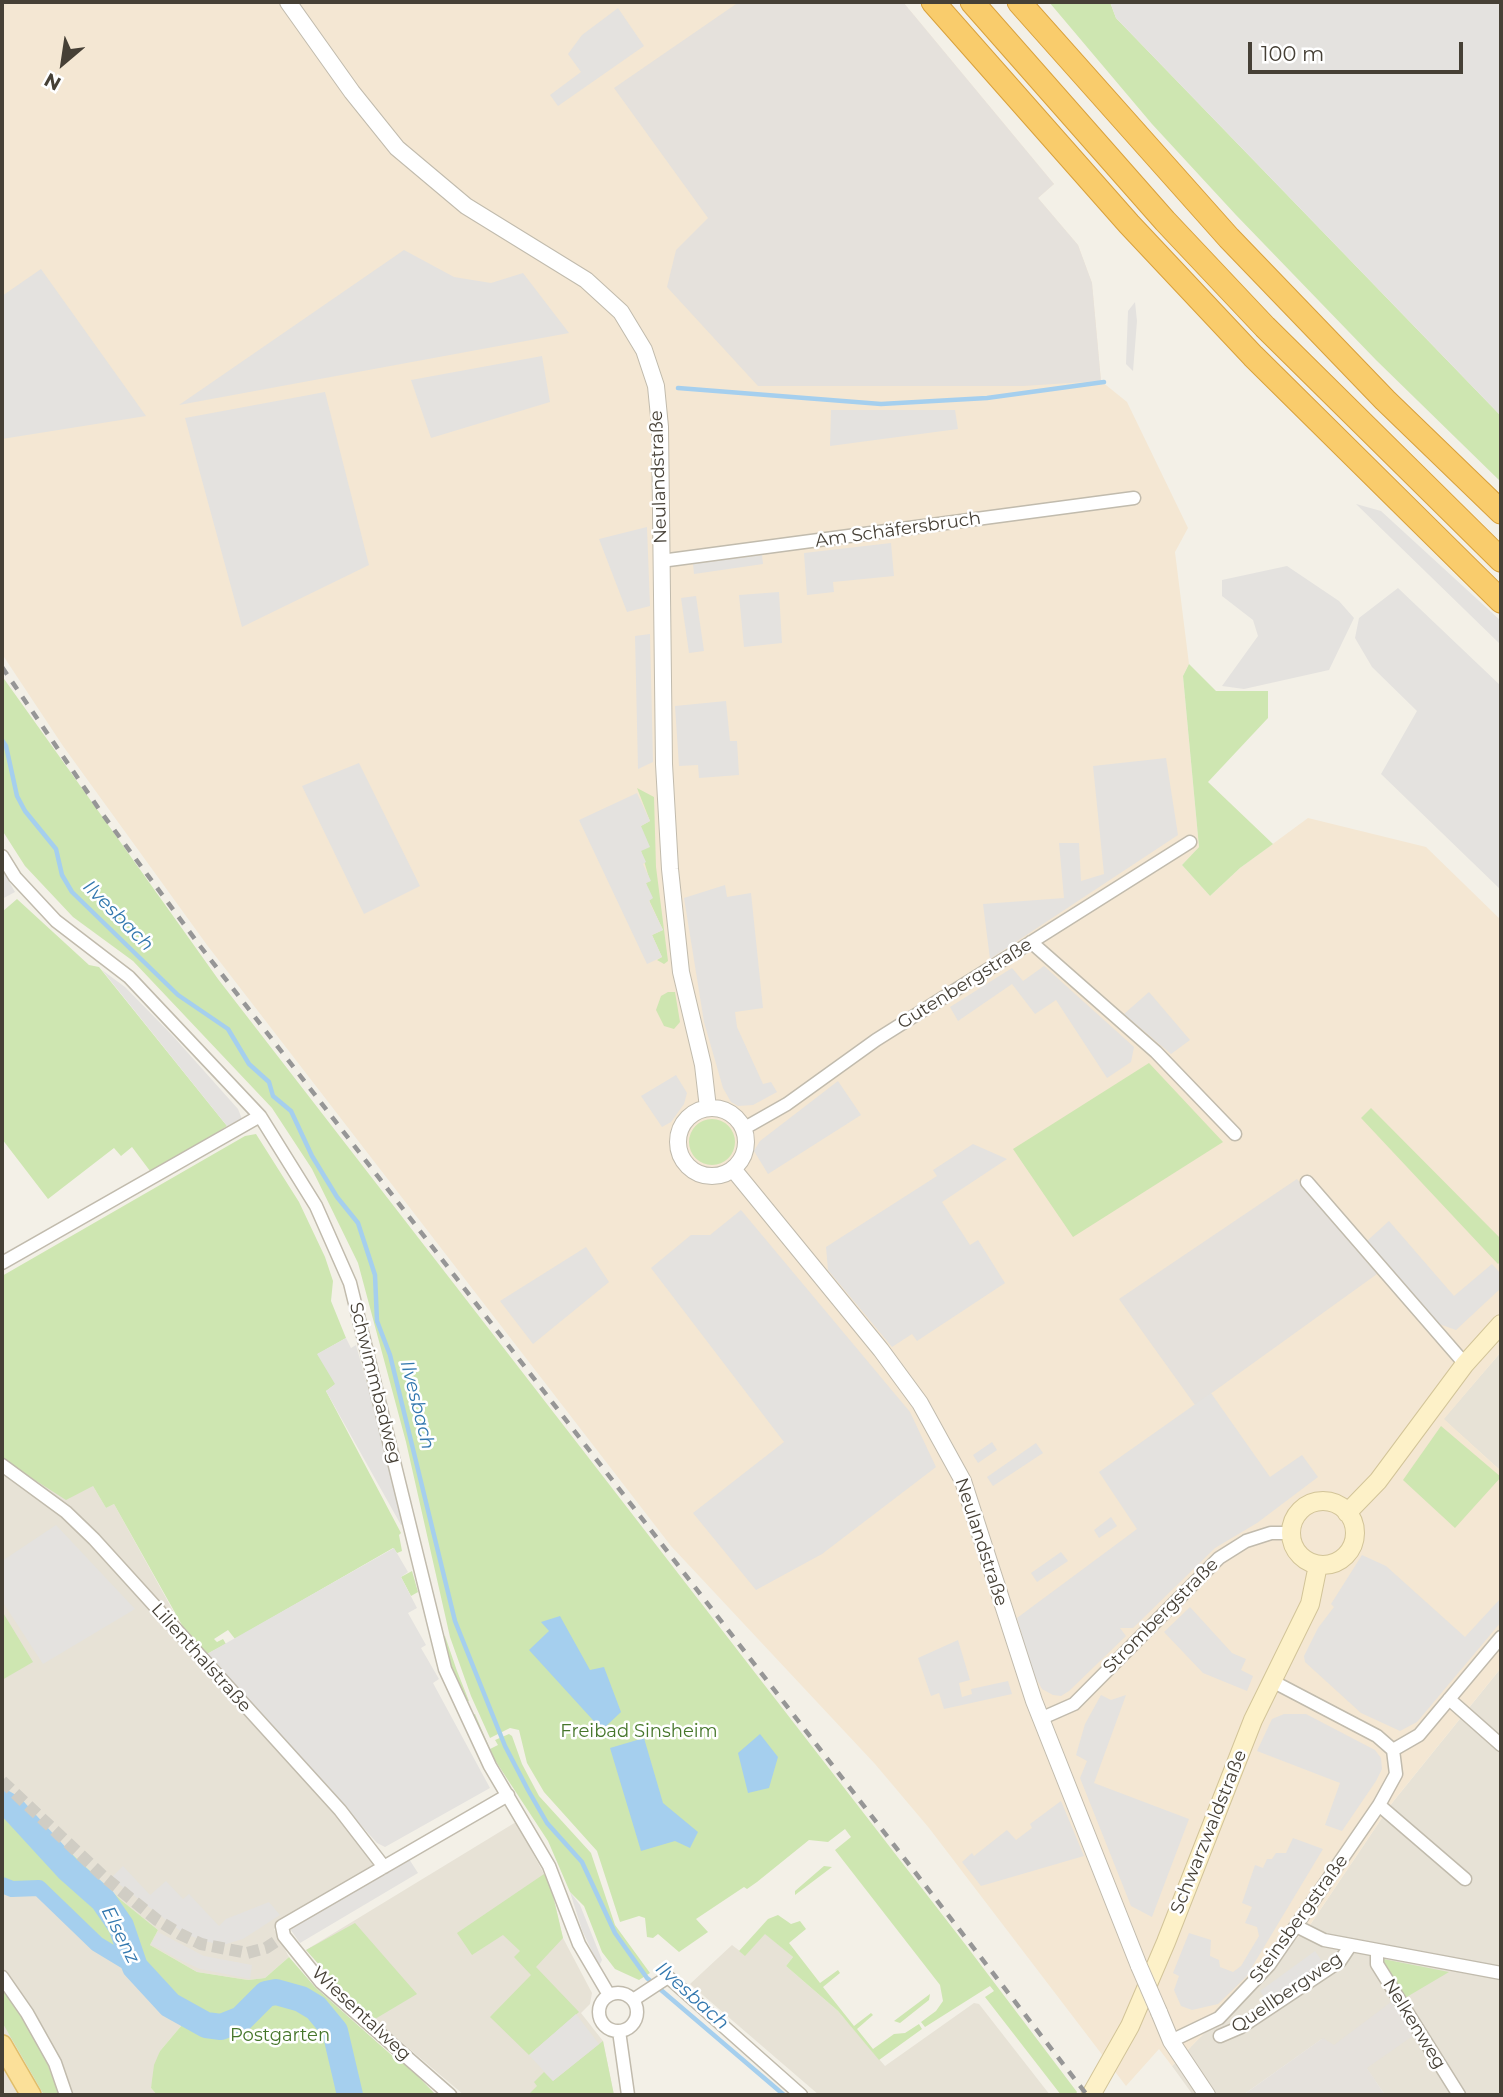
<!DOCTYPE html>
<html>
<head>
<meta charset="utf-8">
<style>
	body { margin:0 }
	#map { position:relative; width:1503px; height:2097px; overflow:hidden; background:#f3f0e7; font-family:Montserrat,sans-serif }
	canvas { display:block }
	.frame { position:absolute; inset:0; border:4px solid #464036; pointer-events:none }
	.north { position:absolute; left:28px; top:28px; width:70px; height:70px; -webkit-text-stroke:5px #fff; paint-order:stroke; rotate:209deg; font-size:19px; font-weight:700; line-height:28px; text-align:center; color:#464036 }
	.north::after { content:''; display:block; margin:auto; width:24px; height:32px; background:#464036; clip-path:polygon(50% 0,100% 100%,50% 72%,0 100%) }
	.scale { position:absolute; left:1248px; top:42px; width:215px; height:32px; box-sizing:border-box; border:4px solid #464036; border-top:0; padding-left:9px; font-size:21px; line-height:24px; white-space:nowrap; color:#464036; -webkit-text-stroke:5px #fff; paint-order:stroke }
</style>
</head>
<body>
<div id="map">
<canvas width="1503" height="2097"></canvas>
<div class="frame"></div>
<div class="north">N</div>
<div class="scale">100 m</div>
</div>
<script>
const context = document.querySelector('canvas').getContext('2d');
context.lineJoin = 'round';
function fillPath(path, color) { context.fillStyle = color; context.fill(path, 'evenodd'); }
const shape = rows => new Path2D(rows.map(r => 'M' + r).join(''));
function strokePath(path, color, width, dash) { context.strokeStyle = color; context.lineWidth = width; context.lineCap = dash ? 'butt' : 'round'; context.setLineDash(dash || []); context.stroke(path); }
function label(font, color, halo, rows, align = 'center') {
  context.font = font + ' Montserrat,sans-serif'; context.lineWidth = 5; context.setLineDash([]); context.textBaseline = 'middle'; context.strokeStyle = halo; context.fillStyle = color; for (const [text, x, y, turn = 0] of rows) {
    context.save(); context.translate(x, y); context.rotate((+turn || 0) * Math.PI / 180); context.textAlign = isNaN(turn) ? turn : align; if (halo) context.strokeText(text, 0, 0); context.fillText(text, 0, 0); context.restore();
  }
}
const residential = shape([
	[1501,1352,1501,1471,1443,1419],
	[2,1459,93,1486,106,1508,114,1504,186,1634,384,1867,274,1929,289,1957,265,1978,248,1980,197,1972,150,1945,158,1930,121,1900,2,1788],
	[1501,1668,1501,2095,1385,2095,1367,2069,1322,2039,1243,2095,1193,2095,1172,2066,1310,1925,1392,1803],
	[516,1822,551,1887,563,1938,592,1993,590,2004,581,2013,603,2041,614,2095,464,2095,349,1998,306,1950],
	[2,1888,13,1893,33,1888,97,1948,137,1970,159,2004,187,2019,160,2051,151,2088,157,2095,2,2095],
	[765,1933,793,1957,786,1966,838,2011,885,2066,974,2003,979,2004,1050,2095,819,2095,690,1984,732,1945,745,1955]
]);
const commercial = shape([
	[2,2,903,2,1054,184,1038,198,1078,245,1092,283,1101,381,1127,402,1188,528,1175,552,1189,664,1183,676,1199,847,1182,865,1210,896,1240,868,1308,818,1426,847,1501,920,1501,1352,1444,1419,1501,1471,1501,1668,1392,1803,1310,1925,1172,2066,1159,2049,1126,2086,929,1828,875,1764,671,1546,207,945,63,746,2,654]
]);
const industrial = shape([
	[739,2,903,2,1054,184,1038,198,1078,245,1092,283,1101,381,1023,386,758,386,667,287,676,250,708,218,614,88],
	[1297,1179,1377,1274,1195,1405,1119,1299],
	[1391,2002,1414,2035,1367,2068,1385,2095,1243,2095,1323,2038,1334,2045]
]);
const green = shape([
	[1049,2,1110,2,1116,18,1501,416,1501,482,1376,360,1236,215,1152,124],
	[1189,664,1216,691,1268,691,1268,718,1208,782,1273,844,1240,868,1210,896,1182,865,1199,847,1183,676],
	[2,676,218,979,965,1944,1077,2092,1075,2095,1061,2095,985,1997,994,1991,990,1986,925,2027,921,2022,936,2011,943,2001,940,1985,835,1850,851,1837,845,1829,828,1842,809,1840,757,1882,747,1889,744,1887,696,1919,708,1932,679,1952,658,1934,653,1938,647,1937,645,1918,639,1916,620,1922,597,1851,544,1792,527,1763,519,1730,510,1728,490,1738,471,1696,450,1637,406,1442,358,1263,312,1169,272,1108,133,961,73,917,25,866,2,830],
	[637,788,654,797,656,867,668,961,664,964,657,960,662,957,652,935,663,930,649,900,646,883,650,881,641,851,641,826,650,821],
	[17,899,89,965,99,967,227,1126,153,1175,132,1147,121,1156,114,1148,48,1199,2,1139,2,912],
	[668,992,675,992,680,1022,674,1029,664,1026,656,1010,661,996],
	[1149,1063,1223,1142,1073,1237,1013,1149],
	[1371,1108,1501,1239,1501,1261,1498,1264,1361,1118],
	'689 1142a23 23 0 1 1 46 0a23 23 0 1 1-46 0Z',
	[256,1134,299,1202,325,1257,333,1281,331,1301,346,1338,318,1354,336,1384,326,1391,401,1533,399,1535,402,1551,397,1553,393,1548,235,1639,228,1630,214,1639,217,1642,223,1639,226,1644,207,1654,187,1634,114,1504,106,1508,93,1486,66,1500,2,1459,2,1276,245,1136],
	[1441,1426,1501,1477,1455,1528,1403,1480],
	[412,1571,418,1592,411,1596,401,1577],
	[2,1611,33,1662,2,1680],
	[445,1636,457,1671,469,1701,465,1702,451,1668,442,1637],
	[475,1714,490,1749,498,1745,495,1740,509,1734,512,1736,522,1764,539,1796,591,1853,615,1925,650,1973,639,1980,615,1969,602,1952,584,1906,570,1892,548,1841,483,1742,471,1715],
	[2,1788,121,1900,158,1930,150,1945,197,1972,248,1980,265,1978,289,1957,315,1987,397,2060,408,2066,436,2095,157,2095,151,2088,154,2065,160,2051,187,2019,159,2004,137,1970,97,1948,33,1888,13,1893,2,1888,2,1817,12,1808,2,1802],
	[824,1866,832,1867,795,1895,795,1891],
	[544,1874,551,1887,563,1938,536,1967,579,2012,529,2055,490,2017,531,1975,514,1957,520,1951,503,1935,472,1955,457,1933],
	[778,1915,791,1924,800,1921,806,1929,789,1943,820,1983,838,1970,840,1973,823,1987,854,2026,871,2013,873,2015,857,2029,873,2049,894,2034,905,2033,919,2024,922,2029,879,2060,838,2011,786,1966,793,1957,765,1934,745,1956,739,1951,768,1919],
	[355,1923,417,1994,375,2019,349,1998,306,1950],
	[1378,1958,1449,1972,1405,1998],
	[2,1983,42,2050,59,2095,44,2095,2,2022],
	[930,1994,929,2000,900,2023,894,2021],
	[603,2041,614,2095,528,2095,537,2086,534,2082,544,2072,553,2081]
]);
const parking = shape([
	[1110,2,1501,2,1501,416,1116,18],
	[618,8,644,46,558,106,550,95,581,72,568,54,582,35],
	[404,250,454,277,491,283,523,273,569,333,179,405],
	[41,269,146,416,2,439,2,296],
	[1135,302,1137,321,1133,371,1126,364,1128,311],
	[542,356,550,402,431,438,411,380],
	[325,392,369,565,242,627,185,418],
	[831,410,955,410,958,429,830,446],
	[1356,504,1381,511,1501,621,1501,645],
	[647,527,650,606,627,612,599,539],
	[891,543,894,576,833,582,834,592,807,595,804,553],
	[762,555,763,564,694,574,693,564],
	[1287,566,1339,601,1354,618,1329,670,1244,689,1222,686,1258,636,1253,620,1222,596,1222,580],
	[1398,588,1501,686,1501,890,1381,774,1417,711,1372,667,1355,638,1359,618],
	[779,592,782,643,744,647,739,595],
	[696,596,704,651,689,653,681,598],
	[650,634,653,762,638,769,635,636],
	[726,701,730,741,737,741,739,775,699,778,698,765,679,766,675,706],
	[1166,758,1178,835,990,959,983,904,1064,898,1059,843,1079,843,1081,881,1104,874,1093,766],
	[359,763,420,886,364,914,302,786],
	[637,793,650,821,641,826,650,847,641,851,646,862,643,864,651,881,646,883,653,898,649,901,663,930,652,935,662,957,647,964,579,820],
	[2,869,15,892,2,899],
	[725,885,727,897,751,893,763,1008,735,1012,737,1027,763,1084,771,1082,777,1092,753,1105,738,1106,731,1102,723,1088,704,1022,684,898],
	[1044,966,1134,1047,1131,1062,1107,1078,1056,1000,1035,1014,1012,984,958,1021,950,1007,1012,968,1023,981],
	[102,970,125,987,172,1035,238,1109,242,1119,227,1126],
	[1149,992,1190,1040,1171,1054,1124,1014],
	[676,1075,687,1093,684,1104,671,1122,662,1127,641,1096],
	[838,1081,861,1115,768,1174,754,1151,760,1141],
	[973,1144,1007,1159,942,1202,970,1245,978,1240,1005,1283,917,1341,912,1334,892,1347,828,1270,826,1247,937,1176,933,1170],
	[741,1210,910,1412,936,1467,822,1554,756,1590,693,1513,784,1442,651,1268,691,1235,710,1235],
	[1389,1221,1454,1296,1492,1264,1501,1274,1501,1288,1456,1330,1439,1324,1367,1241],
	[586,1247,609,1282,533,1344,500,1301],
	[346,1338,351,1348,356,1345,406,1523,401,1525,326,1391,335,1384,317,1354],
	[1211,1393,1270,1477,1302,1455,1318,1477,1257,1523,1215,1548,1133,1628,1120,1628,1126,1636,1069,1691,1061,1696,1053,1695,1042,1689,1033,1673,1017,1618,1137,1529,1099,1472],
	[992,1442,997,1450,978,1463,973,1455],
	[1036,1443,1043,1453,993,1486,987,1477],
	[1111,1517,1117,1526,1099,1538,1094,1530],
	[56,1525,135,1609,43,1664,2,1601,2,1561],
	[394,1548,408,1572,401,1577,417,1608,408,1613,426,1645,421,1648,439,1679,433,1683,490,1788,385,1847,377,1843,207,1654],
	[1061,1552,1068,1561,1037,1582,1031,1573],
	[1362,1555,1386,1566,1465,1637,1501,1598,1501,1622,1417,1722,1400,1731,1361,1713,1305,1662,1304,1656,1318,1628,1334,1607,1331,1604],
	[1190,1607,1232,1653,1246,1659,1241,1670,1253,1676,1247,1691,1203,1673,1164,1632],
	[958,1640,970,1680,959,1683,962,1697,972,1694,971,1689,1008,1681,1012,1694,944,1709,939,1693,931,1696,918,1658],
	[1101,1695,1111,1700,1126,1695,1094,1783,1189,1819,1152,1917,1131,1906,1080,1778,1087,1761,1076,1755,1085,1724],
	[1284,1714,1306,1714,1375,1750,1381,1758,1382,1769,1376,1781,1342,1831,1325,1825,1340,1783,1257,1751,1272,1719],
	[1061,1801,1084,1856,981,1886,962,1862,972,1853,974,1856,1007,1830,1016,1840,1032,1828,1030,1824],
	[1293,1838,1323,1849,1246,1977,1218,2004,1192,2010,1181,2006,1174,1990,1179,1976,1173,1973,1189,1933,1211,1940,1210,1956,1219,1960,1220,1967,1233,1972,1241,1966,1259,1936,1257,1927,1245,1923,1252,1907,1242,1903,1255,1865,1263,1868,1267,1859,1272,1859,1276,1853,1286,1853],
	[409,1859,418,1873,300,1943,288,1926],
	[123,1866,150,1895,166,1881,183,1899,189,1894,219,1926,226,1919,269,1902,280,1915,243,1939,223,1945,204,1941,183,1933,111,1878],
	[570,1892,580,1905,602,1960,599,1966,582,1930],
	[158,1932,204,1956,252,1965,250,1979,200,1969,178,1959,151,1944],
	[1315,1951,1324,1964,1269,2005,1260,1991],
	[576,2014,599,2044,553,2081,529,2055]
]);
const water = shape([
	[560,1616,590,1670,604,1667,621,1712,602,1730,529,1650,549,1631,541,1622],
	[760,1734,778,1757,769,1788,748,1793,738,1753],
	[644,1738,663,1803,698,1832,690,1848,675,1841,641,1851,610,1748]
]);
const stream = shape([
	[678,388,881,404,987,398,1104,382],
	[2,740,6,746,17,796,25,811,56,849,62,875,72,892,178,995,228,1029,249,1064,269,1082,273,1096,291,1111,312,1156,337,1197,358,1223,375,1275,377,1321,390,1355,455,1621,505,1746,528,1790,547,1823,582,1862,615,1933,647,1978,784,2095]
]);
const canal = shape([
	[2,1885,12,1889,39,1888,97,1944,135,1967]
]);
const river = shape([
	[2,1802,12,1808,68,1869,103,1900,121,1926,135,1967,170,2005,206,2025,221,2027,241,2019,266,1994,276,1992,301,1999,316,2008,335,2031,350,2095]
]);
const minorTunnel = shape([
	[2,1781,103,1876,157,1920,180,1934,201,1944,247,1953,266,1948,284,1936]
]);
const minor = shape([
	[661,561,1134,498],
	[2,856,15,877,56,921,129,977,260,1116,316,1206,350,1283,445,1669,490,1766,549,1866,579,1944,609,1995],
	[1031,942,1156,1052,1235,1134],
	[743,1129,787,1104,876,1040,1190,842],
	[1307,1182,1465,1364],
	[2,1263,260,1116],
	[2,1465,66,1512,94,1539,340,1810,384,1867],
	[1449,1699,1501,1745],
	[1040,1719,1074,1704,1219,1558,1246,1541,1271,1533,1291,1533],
	[1393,1750,1419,1735,1501,1637],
	[1379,1805,1465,1879],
	[1296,1926,1324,1940,1501,1973],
	[1377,1951,1377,1964,1459,2095],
	[2,1977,27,2013,55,2063,66,2095],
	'599 2012a19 19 0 1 1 38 0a19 19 0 1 1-38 0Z',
	[633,2000,668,1977,801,2095],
	[619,2031,628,2095],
	[1220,2036,1241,2027,1340,1961,1350,1946],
	[1171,2041,1219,2018,1269,1965,1379,1805,1396,1774,1393,1750,1377,1736,1272,1681],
	[450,2095,321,1982,284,1936,282,1926,508,1795]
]);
const tertiary = shape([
	[288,2,352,92,397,148,466,206,586,280,621,312,644,350,656,386,660,427,664,764,670,869,681,972,703,1065,708,1108],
	'678 1142a34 34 0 1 1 68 0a34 34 0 1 1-68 0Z',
	[733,1169,881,1350,920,1403,963,1481,1034,1701,1139,1966],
	[1159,2012,1171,2041,1207,2095]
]);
const secondary = shape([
	'1291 1533a32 32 0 1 1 64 0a32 32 0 1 1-64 0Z',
	[1347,1513,1378,1481,1465,1364,1501,1324],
	[1091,2095,1130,2026,1166,1942,1253,1720,1310,1604,1318,1565]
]);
const primary = shape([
	[2,2045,31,2095]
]);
const motorway = shape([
	[933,2,1129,224,1253,356,1501,601],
	[972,2,1165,221,1265,327,1501,560],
	[1019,2,1229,238,1385,400,1501,512]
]);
const rail = shape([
	[2,667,101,812,200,946,1087,2095]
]);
const tertiaryBridge = shape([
	[1139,1966,1159,2012]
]);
const streetNames = [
	["Neulandstraße",659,477,-92],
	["Am Schäfersbruch",898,530,-8],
	["Gutenbergstraße",965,984,-32],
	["Schwimmbadweg",375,1383,76],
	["Neulandstraße",981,1542,72],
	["Strombergstraße",1161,1616,-45],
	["Lilienthalstraße",201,1658,48],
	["Schwarzwaldstraße",1209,1832,-68],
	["Steinsbergstraße",1299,1919,-54],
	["Quellbergweg",1287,1993,-34],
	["Wiesentalweg",361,2014,43],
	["Nelkenweg",1414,2024,58]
];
const parkNames = [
	["Freibad Sinsheim",639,1732],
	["Postgarten",280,2036]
];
const waterNames = [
	["Ilvesbach",118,916,45],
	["Ilvesbach",417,1405,76],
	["Elsenz",120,1935,63],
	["Ilvesbach",692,1996,42]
];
fillPath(residential, '#e7e2d6');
fillPath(commercial, '#f4e7d3');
fillPath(industrial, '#e5e1dc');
fillPath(green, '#cee6b1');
fillPath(parking, '#e4e2df');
fillPath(water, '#a5cfee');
strokePath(stream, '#a5cfee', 4.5);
strokePath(canal, '#a5cfee', 16);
strokePath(river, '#a5cfee', 26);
strokePath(minorTunnel, '#d0cdc4', 12, [12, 6]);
strokePath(minor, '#c1bbad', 15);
strokePath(tertiary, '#c1bbad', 18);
strokePath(secondary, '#d2c498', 20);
strokePath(primary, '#e0be69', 22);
strokePath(motorway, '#d9a13c', 25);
strokePath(minor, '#fff', 12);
strokePath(tertiary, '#fff', 16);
strokePath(secondary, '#fdf1c8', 18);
strokePath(primary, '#fbe099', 19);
strokePath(motorway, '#f9cc6c', 23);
strokePath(rail, '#969696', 4.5, [9, 9]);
strokePath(tertiaryBridge, '#c1bbad', 18, []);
strokePath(tertiaryBridge, '#fff', 16);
label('18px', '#464036', '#fff', streetNames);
label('18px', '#46762b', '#fff', parkNames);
label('italic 19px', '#3378af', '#fff', waterNames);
</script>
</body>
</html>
